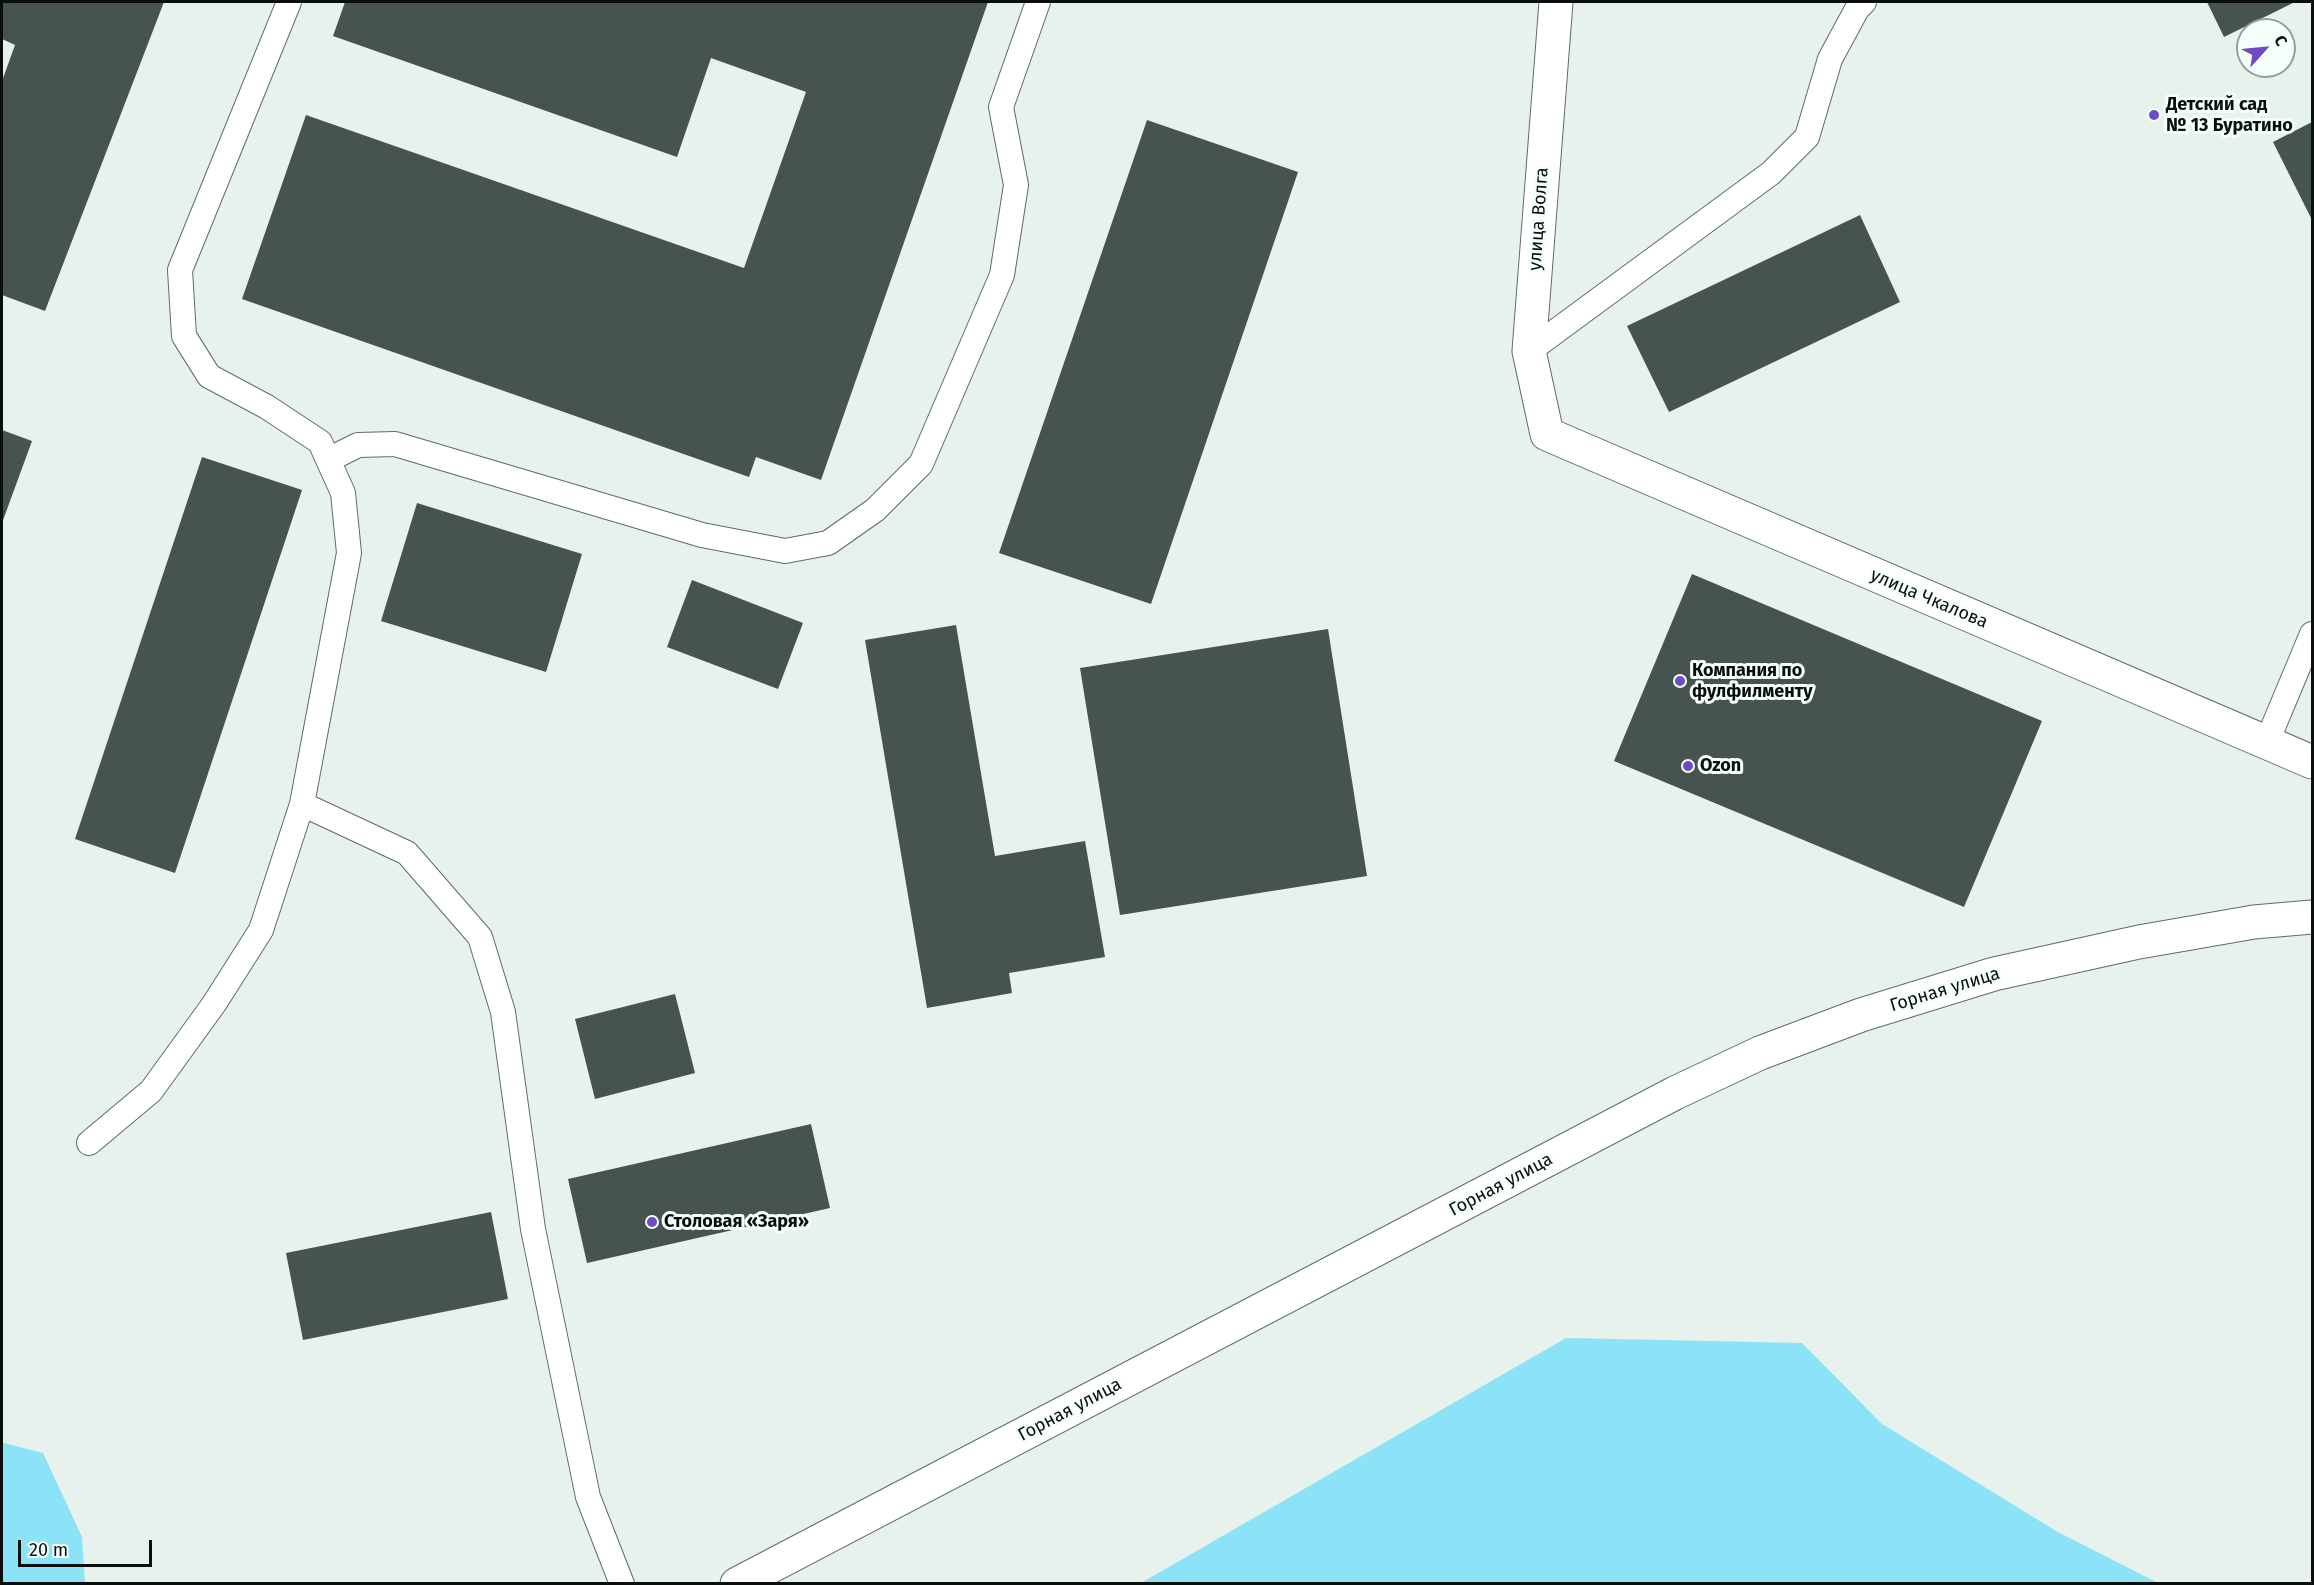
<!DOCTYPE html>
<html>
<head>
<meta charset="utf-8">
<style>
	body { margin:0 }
	#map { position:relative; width:2314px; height:1585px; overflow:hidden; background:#e6f2eb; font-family:"Fira Sans",sans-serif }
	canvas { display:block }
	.frame { position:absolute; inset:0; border:3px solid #0b0f0c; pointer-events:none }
	.north { position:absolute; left:2236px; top:18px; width:60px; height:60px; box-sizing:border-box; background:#f5fff9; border:2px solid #979f9a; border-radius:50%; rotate:63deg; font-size:16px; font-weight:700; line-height:24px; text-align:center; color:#0b0f0c }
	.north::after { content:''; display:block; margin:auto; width:21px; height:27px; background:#6e4ac3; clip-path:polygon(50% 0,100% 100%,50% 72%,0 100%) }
	.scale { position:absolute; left:18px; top:1540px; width:134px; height:27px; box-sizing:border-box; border:3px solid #0b0f0c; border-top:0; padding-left:8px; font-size:18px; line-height:21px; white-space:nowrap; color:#0b0f0c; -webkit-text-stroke:4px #f5fff9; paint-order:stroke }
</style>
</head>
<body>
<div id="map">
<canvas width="2314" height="1585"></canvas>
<div class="frame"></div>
<div class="north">С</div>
<div class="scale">20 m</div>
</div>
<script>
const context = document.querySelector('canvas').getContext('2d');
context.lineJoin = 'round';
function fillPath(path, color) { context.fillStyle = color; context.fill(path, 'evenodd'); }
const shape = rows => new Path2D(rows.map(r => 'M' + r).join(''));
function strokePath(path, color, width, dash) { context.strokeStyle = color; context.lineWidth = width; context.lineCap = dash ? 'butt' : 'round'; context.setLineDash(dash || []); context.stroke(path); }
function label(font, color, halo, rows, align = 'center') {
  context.font = font + ' "Fira Sans",sans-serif'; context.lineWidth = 6; context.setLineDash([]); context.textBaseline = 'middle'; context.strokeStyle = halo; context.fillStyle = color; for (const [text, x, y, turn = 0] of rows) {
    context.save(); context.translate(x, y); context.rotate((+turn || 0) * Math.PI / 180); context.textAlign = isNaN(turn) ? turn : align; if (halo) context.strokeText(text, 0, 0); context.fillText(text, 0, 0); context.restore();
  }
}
const water = shape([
	[1566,1338,1802,1343,1882,1424,2056,1531,2158,1583,1141,1583],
	[4,1443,43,1453,82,1537,85,1583,2,1583,2,1444]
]);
const building = shape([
	[2,2,164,2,45,311,2,295,2,81,15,45,2,39],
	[345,2,988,2,821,480,756,457,749,477,242,299,306,115,744,268,806,92,711,58,677,157,333,36],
	[2207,2,2295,2,2224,37],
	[1147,120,1298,172,1151,604,999,553],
	[2312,122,2312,220,2273,142],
	[1860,215,1900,302,1669,412,1627,326],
	[2,430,32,441,2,523],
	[202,457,302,490,175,873,75,839],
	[417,503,582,554,546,672,381,621],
	[1692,574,2042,721,1964,907,1614,761],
	[692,580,803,623,778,689,667,647],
	[956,625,995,856,1085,841,1105,957,1009,973,1012,993,927,1008,865,640],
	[1328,629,1367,876,1120,915,1080,668],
	[675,994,695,1073,595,1099,575,1019],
	[811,1124,830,1208,587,1263,568,1179],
	[491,1212,508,1299,303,1340,286,1253]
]);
const service = shape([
	[289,2,180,270,184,336,209,376,267,407,320,442,343,493,349,553,302,804,407,853,480,937,503,1012,533,1229,588,1497,622,1584],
	[1529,351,1771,173,1807,137,1830,59,1857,9,1864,2],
	[328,460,358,445,395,444,702,535,785,551,828,543,875,510,921,464,1002,275,1016,185,1001,107,1038,2],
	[2266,744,2312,634],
	[89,1143,151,1091,214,1004,261,930,302,804]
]);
const minor = shape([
	[1556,2,1529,351,1547,434,2312,762]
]);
const primary = shape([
	[737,1584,1675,1093,1760,1053,1861,1015,1994,974,2139,942,2254,922,2312,917]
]);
const markers = [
	[2154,115,6,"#6e4ac3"],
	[1680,681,6,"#6e4ac3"],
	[1688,766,6,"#6e4ac3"],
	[652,1222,6,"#6e4ac3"]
];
const poiNames = [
	["Детский сад",2166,105],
	["№ 13 Буратино",2166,126],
	["Компания по",1692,671],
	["фулфилменту",1692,692],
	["Ozon",1700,766],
	["Столовая «Заря»",664,1222]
];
const streetNames = [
	["улица Волга",1539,219,-86],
	["улица Чкалова",1929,599,23],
	["Горная улица",1945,990,-17],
	["Горная улица",1501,1185,-28],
	["Горная улица",1070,1410,-28]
];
fillPath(water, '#8ce2f7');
fillPath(building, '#465351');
strokePath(service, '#606b65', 26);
strokePath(minor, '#606b65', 35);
strokePath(primary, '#606b65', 35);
strokePath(service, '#fff', 24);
strokePath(minor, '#fff', 33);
strokePath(primary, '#fff', 33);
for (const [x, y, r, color] of markers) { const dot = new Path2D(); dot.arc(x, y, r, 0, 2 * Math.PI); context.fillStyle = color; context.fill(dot); strokePath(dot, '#f5fff9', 2); }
label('bold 18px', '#0b0f0c', '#f5fff9', poiNames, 'left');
label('18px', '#0b0f0c', '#f5fff9', streetNames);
</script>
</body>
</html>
